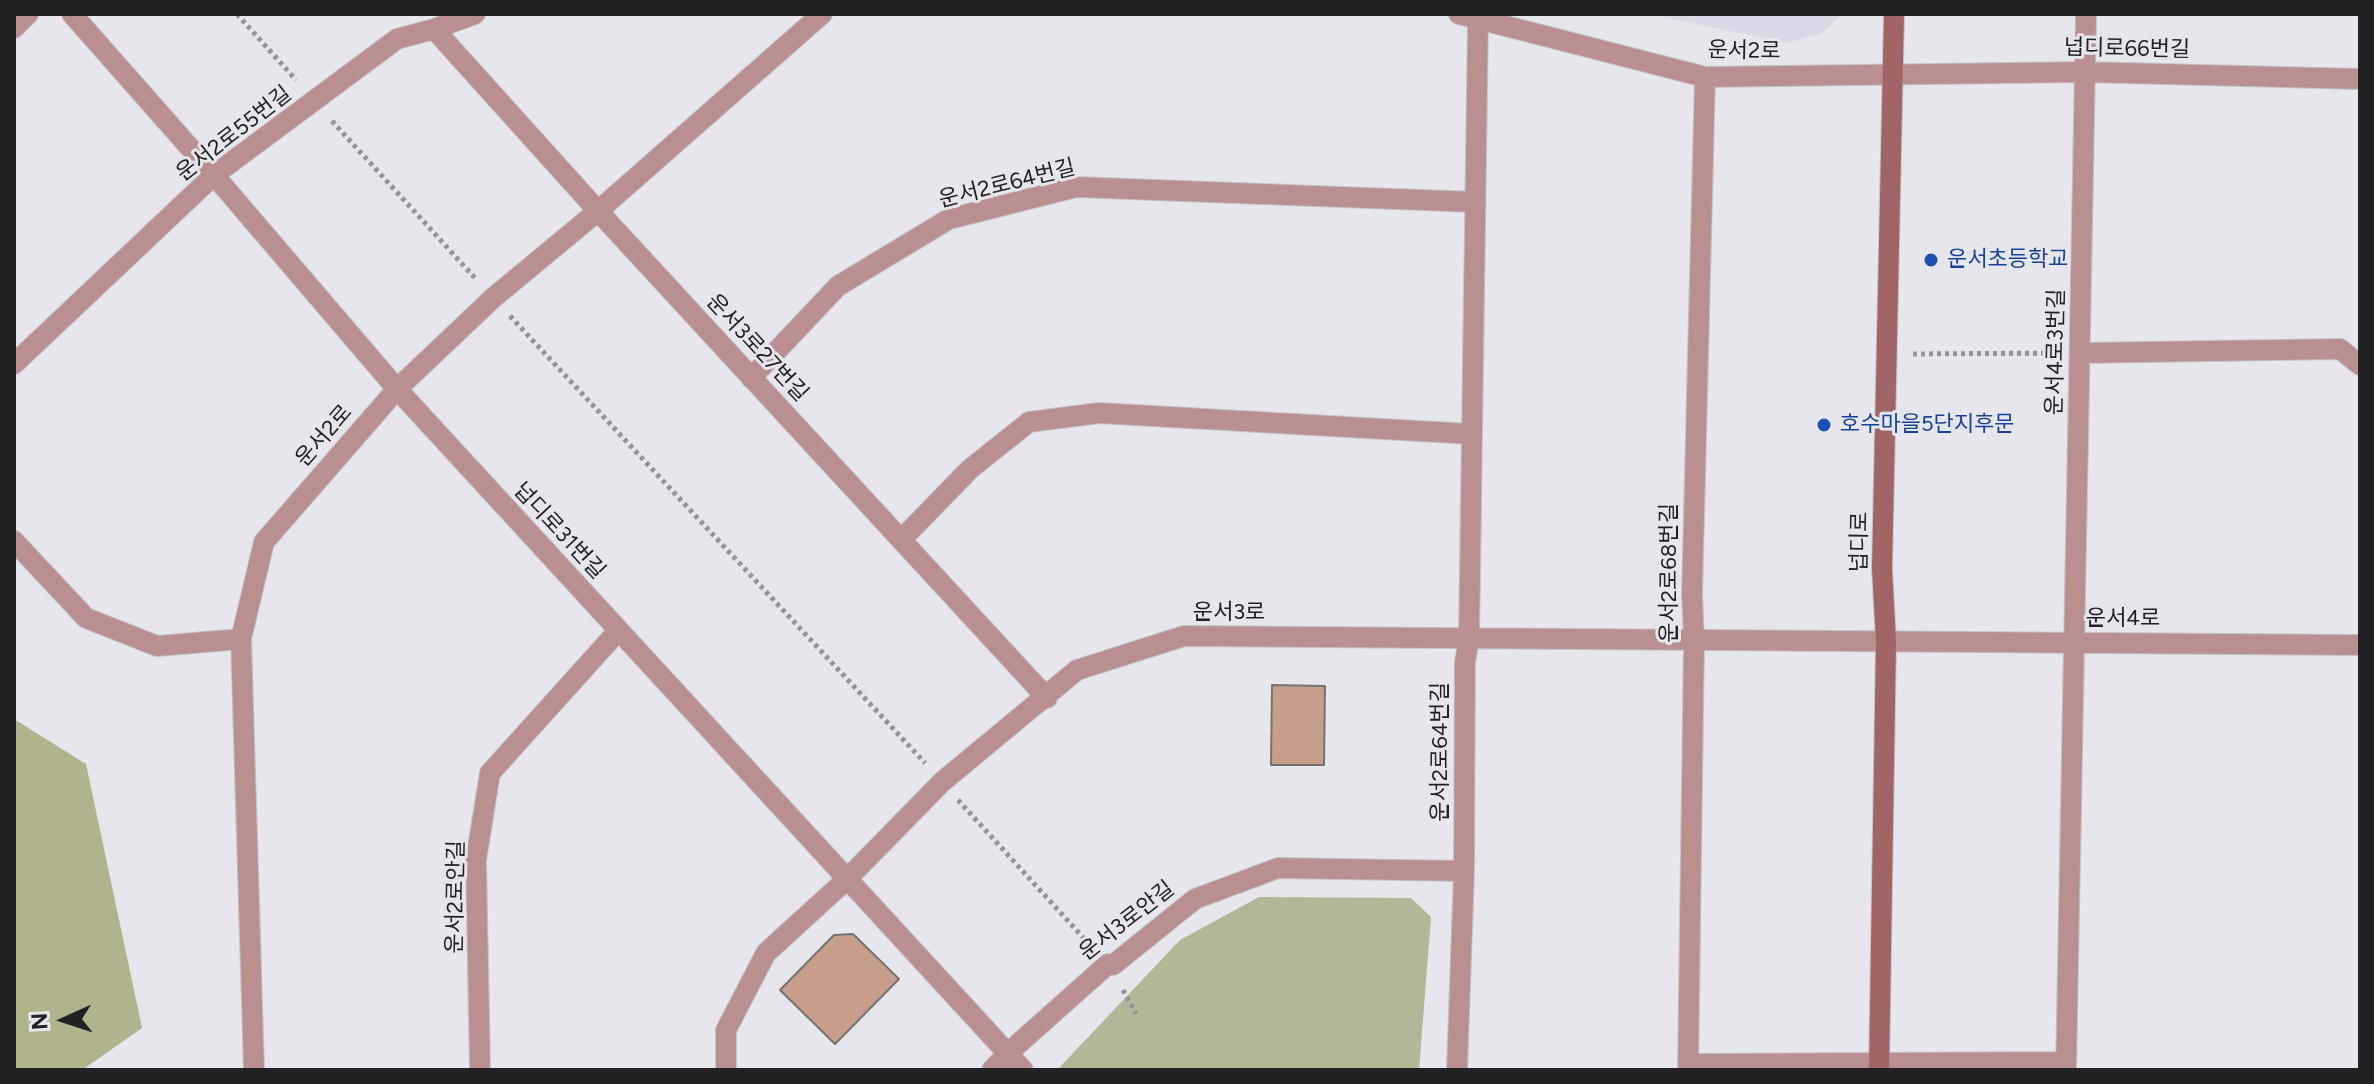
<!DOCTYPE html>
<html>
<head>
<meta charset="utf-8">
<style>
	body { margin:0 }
	#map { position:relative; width:2374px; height:1084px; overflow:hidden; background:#e6e6ec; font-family:Figtree,sans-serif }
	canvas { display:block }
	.frame { position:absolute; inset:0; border:16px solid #222225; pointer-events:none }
	.north { position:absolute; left:24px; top:980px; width:80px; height:80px; -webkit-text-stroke:6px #e6e6ec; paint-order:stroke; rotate:267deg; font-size:22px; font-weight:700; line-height:32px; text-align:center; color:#222225 }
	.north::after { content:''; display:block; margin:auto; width:28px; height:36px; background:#222225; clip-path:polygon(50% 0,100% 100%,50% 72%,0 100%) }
</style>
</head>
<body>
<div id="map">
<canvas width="2374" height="1084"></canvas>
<div class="frame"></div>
<div class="north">N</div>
</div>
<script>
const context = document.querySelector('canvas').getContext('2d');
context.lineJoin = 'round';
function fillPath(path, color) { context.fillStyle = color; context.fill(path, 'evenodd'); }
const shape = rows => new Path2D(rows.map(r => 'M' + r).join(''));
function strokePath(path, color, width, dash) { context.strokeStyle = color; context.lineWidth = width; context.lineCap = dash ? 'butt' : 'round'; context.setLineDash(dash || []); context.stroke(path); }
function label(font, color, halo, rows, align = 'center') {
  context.font = font + ' Figtree,"Noto Sans KR",sans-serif'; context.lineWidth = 6; context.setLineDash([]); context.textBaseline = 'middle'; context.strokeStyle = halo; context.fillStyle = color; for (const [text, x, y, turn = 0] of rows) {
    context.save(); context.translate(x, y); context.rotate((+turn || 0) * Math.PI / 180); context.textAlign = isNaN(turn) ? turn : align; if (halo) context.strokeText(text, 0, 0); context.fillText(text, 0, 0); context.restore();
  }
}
const built = shape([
	[1649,14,1842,14,1821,34,1787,43]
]);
const green = shape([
	[1259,897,1411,898,1431,917,1419,1070,1057,1070,1180,940]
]);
const forest = shape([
	[14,719,86,764,142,1028,82,1070,14,1070]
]);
const building = shape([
	[1272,685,1325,686,1324,765,1271,765,1272,685],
	[853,934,899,979,835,1044,780,990,834,935,853,934]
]);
const path = shape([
	[237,14,296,80],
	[332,121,476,279],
	[510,316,925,763],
	[1913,354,2055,353],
	[958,800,1089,944],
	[1123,990,1136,1014]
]);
const street = shape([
	[72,14,214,175,397,389,1023,1070],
	[1459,14,1705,77,2085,72,2360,79],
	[14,28,28,14],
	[434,29,598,211,1047,698],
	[2080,353,2340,349,2360,365],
	[14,364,214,175,397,39,434,29,475,14],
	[751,378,838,286,949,219,1076,187,1475,202],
	[901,540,970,469,1029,422,1099,413,1472,434],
	[14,541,86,618,157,646,241,639],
	[1688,1064,2066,1062],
	[254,1070,241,639,264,542,397,389,493,298,598,211,822,14],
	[480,1070,476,860,490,773,618,631],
	[726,1070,726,1030,766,953,846,880,942,782,1077,670,1184,636,2360,645],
	[992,1070,1008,1053,1108,964,1113,965,1195,899,1278,868,1464,871],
	[1457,1070,1464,871,1465,662,1469,638,1478,19],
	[1688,1070,1694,640,1692,594,1705,77],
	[2066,1070,2086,14]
]);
const secondary = shape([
	[1879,1070,1886,642,1882,568,1894,14]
]);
const markers = [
	[1931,260,8,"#1a4fb4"],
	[1824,425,8,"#1a4fb4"]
];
const streetNames = [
	["넙디로66번길",2127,49,1],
	["운서2로",1744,51,1],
	["운서2로55번길",234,134,-38],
	["운서2로64번길",1007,184,-14],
	["운서3로27번길",757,348,47],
	["운서4로3번길",2056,352,-89],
	["운서2로",324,436,-49],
	["넙디로31번길",559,531,47],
	["넙디로",1860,542,-89],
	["운서2로68번길",1670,573,-90],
	["운서3로",1229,613],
	["운서4로",2123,619],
	["운서2로64번길",1441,752,-90],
	["운서2로안길",456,897,-89],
	["운서3로안길",1127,921,-38]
];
const transitNames = [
	["운서초등학교",1947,260],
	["호수마을5단지후문",1840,425]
];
fillPath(built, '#dbd9e7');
fillPath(green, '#b4b797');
fillPath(forest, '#b0b38b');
fillPath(building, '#c79e8c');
strokePath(building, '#78726f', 2);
strokePath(street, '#c3c3c8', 22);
strokePath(secondary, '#c3c3c8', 22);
strokePath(path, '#949498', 5, [4, 4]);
strokePath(street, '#ba8f90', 20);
strokePath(secondary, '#a16467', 20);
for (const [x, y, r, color] of markers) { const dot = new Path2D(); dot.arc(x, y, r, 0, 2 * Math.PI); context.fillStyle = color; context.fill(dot); strokePath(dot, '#e6e6ec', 3); }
label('22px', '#222225', '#e6e6ec', streetNames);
label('22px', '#164399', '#e6e6ec', transitNames, 'left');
</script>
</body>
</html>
